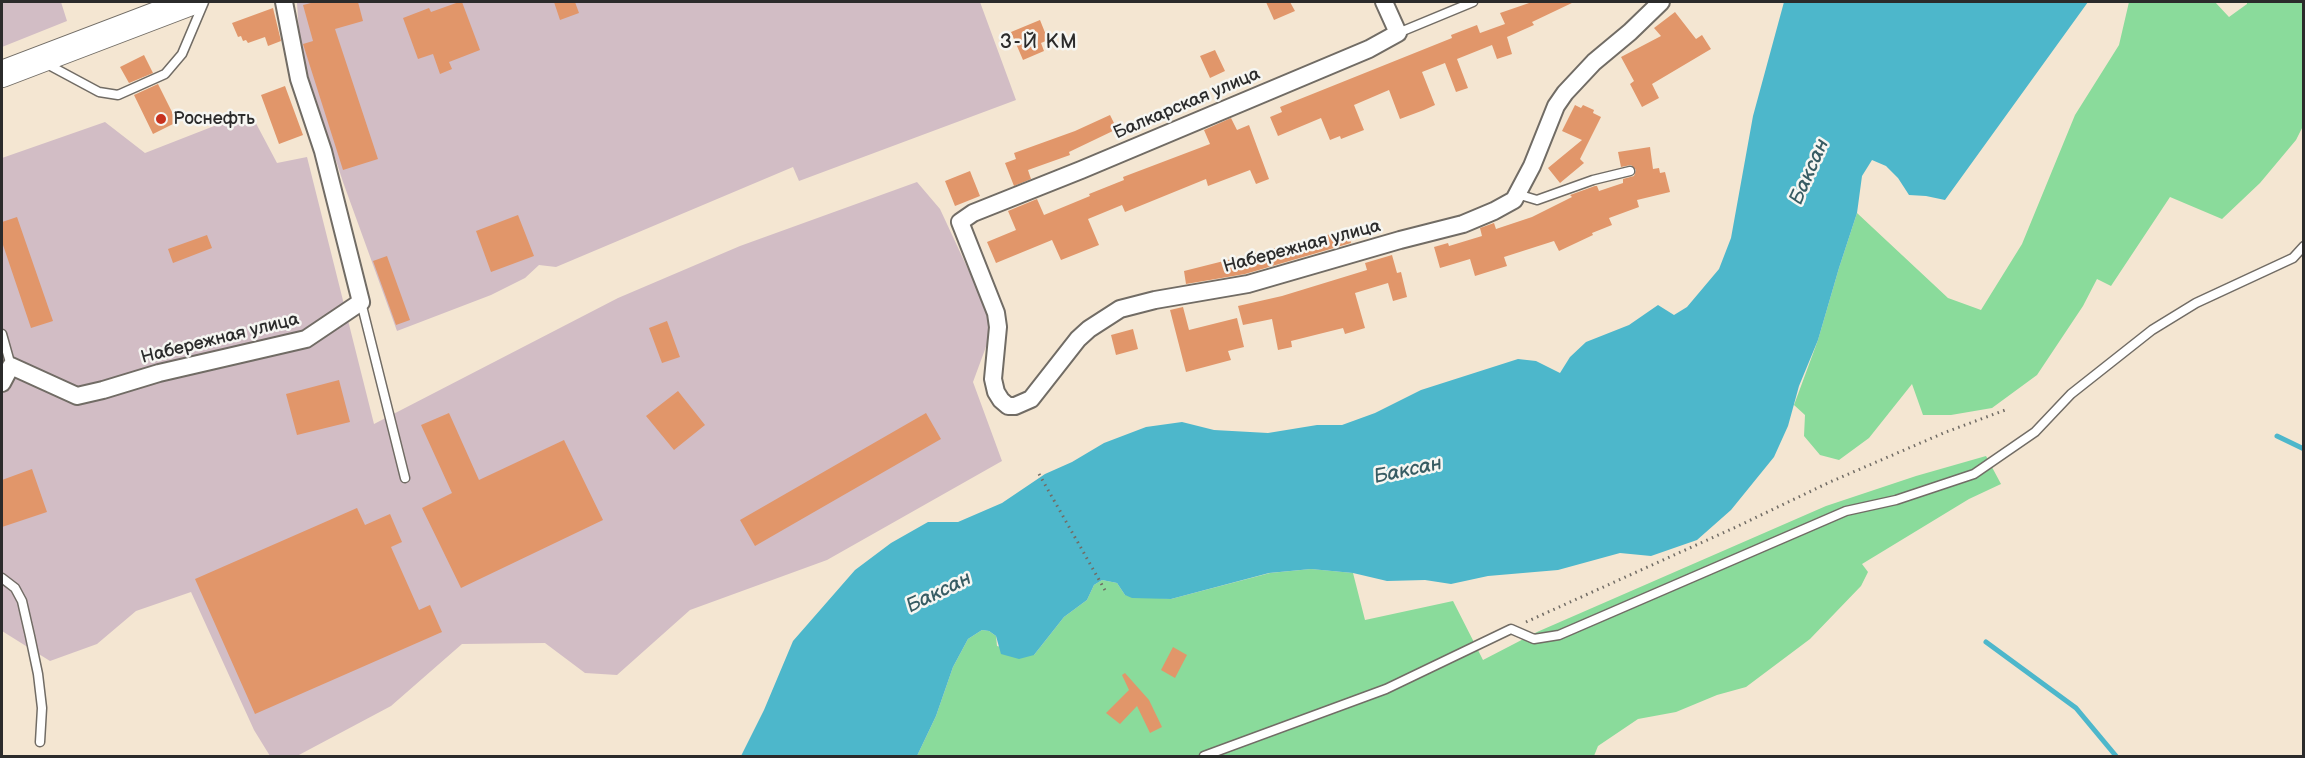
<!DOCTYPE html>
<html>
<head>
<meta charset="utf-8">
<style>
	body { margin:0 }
	#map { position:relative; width:2305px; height:758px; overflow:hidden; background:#f4e6d2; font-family:"Balsamiq Sans",sans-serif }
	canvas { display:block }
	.frame { position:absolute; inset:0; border:3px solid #2b2b2b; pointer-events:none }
</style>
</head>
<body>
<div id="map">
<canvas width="2305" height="758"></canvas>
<div class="frame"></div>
</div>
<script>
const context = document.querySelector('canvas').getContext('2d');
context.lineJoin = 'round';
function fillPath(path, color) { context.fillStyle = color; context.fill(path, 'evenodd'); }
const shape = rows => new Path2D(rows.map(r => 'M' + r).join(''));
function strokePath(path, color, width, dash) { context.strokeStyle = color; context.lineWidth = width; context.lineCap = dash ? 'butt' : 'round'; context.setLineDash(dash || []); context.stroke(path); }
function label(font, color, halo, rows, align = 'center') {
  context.font = font + ' "Balsamiq Sans",sans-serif'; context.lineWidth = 5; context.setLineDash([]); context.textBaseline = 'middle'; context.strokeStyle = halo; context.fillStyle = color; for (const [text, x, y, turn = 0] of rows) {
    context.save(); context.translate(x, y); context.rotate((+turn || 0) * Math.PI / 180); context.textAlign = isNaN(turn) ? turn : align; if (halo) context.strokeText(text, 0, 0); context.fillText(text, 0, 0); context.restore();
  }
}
const industrial = shape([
	[2,2,61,2,67,21,2,47],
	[301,2,980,2,1016,100,799,181,793,167,556,267,539,265,525,278,491,295,397,331,343,182,304,63,299,34,297,3],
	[250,112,277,163,307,157,374,424,618,298,740,246,917,182,940,209,994,325,973,382,1002,461,827,560,690,610,617,675,585,673,545,643,462,644,391,706,297,756,270,756,254,730,191,592,136,611,97,644,50,661,2,631,2,158,105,122,145,153]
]);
const green = shape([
	[2129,2,2215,2,2229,17,2247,4,2247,2,2303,2,2303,126,2296,140,2260,183,2222,219,2170,197,2111,286,2097,279,2083,306,2037,375,1992,408,1951,415,1923,415,1912,384,1869,438,1839,460,1820,455,1804,436,1805,415,1794,405,1818,340,1839,268,1857,213,1948,298,1981,310,2022,244,2075,115,2119,45],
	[1986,456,2001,484,1969,499,1862,564,1868,572,1861,586,1810,639,1746,687,1717,695,1676,712,1638,719,1598,746,1594,756,917,756,936,716,953,667,968,639,982,630,989,631,996,636,997,646,1034,655,1064,617,1087,600,1094,585,1102,580,1117,583,1125,595,1171,599,1270,573,1311,569,1353,573,1365,620,1453,601,1483,660,1537,632,1826,506,1916,476]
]);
const water = shape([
	[1784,2,2088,2,1945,200,1926,196,1909,195,1898,178,1886,166,1872,160,1862,176,1857,213,1839,268,1818,340,1799,386,1788,426,1774,457,1731,510,1697,540,1651,556,1620,553,1558,570,1488,576,1451,584,1425,580,1387,581,1353,573,1311,569,1269,573,1171,599,1132,598,1125,595,1117,583,1102,580,1094,585,1087,600,1064,617,1034,655,1019,659,1001,654,996,636,989,631,982,630,968,639,953,667,936,716,917,756,741,756,764,710,793,641,855,570,891,543,928,522,958,522,1002,503,1045,474,1072,462,1104,443,1146,427,1182,422,1214,430,1268,433,1317,425,1342,425,1375,413,1421,390,1518,359,1536,361,1560,373,1570,357,1586,342,1629,325,1658,305,1674,315,1687,307,1719,269,1731,238,1753,116]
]);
const stream = shape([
	[2277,436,2304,449],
	[1986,642,2076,708,2116,756]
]);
const building = shape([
	[315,2,358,2,363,21,335,29,378,159,343,170,303,44,313,41,303,5],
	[459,2,462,2,480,50,449,62,452,69,440,74,433,54,418,59,403,18,429,8,431,12],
	[554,2,575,2,579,13,560,20],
	[1266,2,1290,2,1295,11,1274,20],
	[1532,2,1574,2,1532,22,1534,25,1507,37,1512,54,1497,59,1492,45,1457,59,1468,88,1456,92,1445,63,1422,72,1435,105,1424,110,1400,119,1389,90,1354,105,1364,130,1341,139,1340,136,1330,140,1321,118,1278,136,1270,117,1282,112,1280,107,1452,38,1451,35,1477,25,1480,33,1505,24,1500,13],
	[273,8,281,41,268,46,265,37,248,43,246,40,243,41,241,36,238,37,232,23],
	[1675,12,1696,39,1702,35,1711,49,1652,84,1659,98,1642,107,1630,84,1634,81,1621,57,1661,36,1654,28],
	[1040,20,1048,40,1041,43,1044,51,1023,60,1011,32],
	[1215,50,1225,71,1210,78,1200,56],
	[144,55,153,73,129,83,120,67],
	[158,84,177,122,153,134,134,95],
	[285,86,303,135,279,144,261,95],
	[1575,105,1581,108,1583,105,1594,110,1593,113,1601,117,1580,159,1584,163,1560,183,1548,168,1582,140,1562,131],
	[1110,115,1117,129,1069,152,1070,155,1028,170,1031,179,1014,186,1005,163,1016,159,1014,153,1075,131],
	[1231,118,1237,130,1249,125,1269,179,1256,184,1250,170,1208,186,1206,179,1125,212,1122,205,1088,219,1099,245,1061,260,1052,240,996,263,987,242,1016,230,1008,211,1037,199,1044,215,1090,196,1089,194,1124,180,1123,177,1210,144,1204,130],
	[1650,147,1653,169,1659,168,1660,173,1665,172,1670,192,1637,200,1639,207,1609,218,1612,225,1592,233,1593,235,1559,251,1554,241,1504,257,1507,266,1475,276,1470,259,1440,268,1434,247,1448,243,1449,246,1482,236,1480,228,1494,223,1496,229,1532,217,1572,197,1570,195,1595,186,1597,186,1599,191,1623,183,1623,179,1634,176,1636,170,1631,165,1621,167,1618,152],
	[970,171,980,196,955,206,945,181],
	[518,215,534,256,491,272,476,231],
	[17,217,53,321,31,328,2,242,2,222],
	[1347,230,1351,243,1245,274,1186,284,1184,271],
	[207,235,212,248,173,263,168,249],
	[1392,255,1397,273,1401,272,1407,297,1393,301,1388,283,1355,293,1365,328,1345,334,1343,328,1291,341,1292,347,1278,350,1272,319,1243,325,1238,306,1282,296,1367,270,1365,263],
	[387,256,410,320,396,325,373,261],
	[1183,307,1189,330,1237,318,1244,347,1228,351,1231,360,1186,372,1170,310],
	[667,321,680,357,662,363,649,328],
	[1133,329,1138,349,1116,355,1111,335],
	[339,380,350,422,297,435,286,394],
	[678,391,705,425,674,450,646,416],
	[449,413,479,480,564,440,603,520,461,588,422,508,452,493,421,425],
	[926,413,941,439,755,546,740,520],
	[32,469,47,512,2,527,2,480],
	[357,508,365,525,390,514,402,542,391,547,419,610,430,605,442,632,255,714,195,579],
	[1173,647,1187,655,1175,678,1161,670],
	[1125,673,1149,700,1162,727,1150,733,1137,706,1120,724,1106,713,1129,690,1122,675]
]);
const path = shape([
	[1039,474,1106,592],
	[1526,622,1736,527,1830,482,1946,432,2008,409]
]);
const lane = shape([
	[1398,33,1473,2],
	[45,63,99,92,118,95,165,74,182,54,204,2],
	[1517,194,1537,200,1593,180,1630,171],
	[361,302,405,478],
	[2,334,11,366],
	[2,578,15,588,22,601,30,636,38,674,42,708,40,742],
	[1204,756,1386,689,1511,629,1534,639,1559,635,1846,511,1896,500,1974,474,2035,432,2071,394,2152,330,2196,303,2293,258,2304,246]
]);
const street = shape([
	[1384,2,1398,33,1369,49,1081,170,973,213,960,222,996,313,998,327,993,379,996,392,1001,400,1008,406,1015,406,1031,399,1078,339,1089,329,1120,309,1155,300,1248,284,1400,240,1463,224,1494,211,1514,200,1532,166,1556,106,1565,93,1594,62,1630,32,1661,2],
	[2,383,11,366,77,396,103,390,159,373,306,339,361,302,323,151,299,79,284,2]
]);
const primary = shape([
	[2,74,191,2]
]);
const markers = [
	[161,119,6,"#c8321e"]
];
const streetNames = [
	["Балкарская улица",1187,104,-23],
	["Набережная улица",1302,247,-15],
	["Набережная улица",220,339,-14]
];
const poiNames = [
	["Роснефть",173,119]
];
const neighbourhoodNames = [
	["3-Й КМ",1039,43]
];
const waterNames = [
	["Баксан",1810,172,-66],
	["Баксан",1408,471,-12],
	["Баксан",939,593,-26]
];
fillPath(industrial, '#d2bdc5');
fillPath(green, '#8adb9b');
fillPath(water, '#4db7cb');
strokePath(stream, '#4db7cb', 5);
fillPath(building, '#e1966a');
strokePath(lane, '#716c65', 11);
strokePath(street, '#716c65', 20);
strokePath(primary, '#716c65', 28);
strokePath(path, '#716c65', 3, [1.5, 4.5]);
strokePath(lane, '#fff', 8);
strokePath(street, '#fff', 16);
strokePath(primary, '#fff', 26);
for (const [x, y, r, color] of markers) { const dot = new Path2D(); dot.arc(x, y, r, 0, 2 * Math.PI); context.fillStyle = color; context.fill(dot); strokePath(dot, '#f6f6f2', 2); }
label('18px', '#2b2b2b', '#f6f6f2', streetNames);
label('18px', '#2b2b2b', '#f6f6f2', poiNames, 'left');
context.letterSpacing = '1.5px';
label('20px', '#2b2b2b', '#f6f6f2', neighbourhoodNames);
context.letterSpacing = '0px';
label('italic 20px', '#375c63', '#f6f6f2', waterNames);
</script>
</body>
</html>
